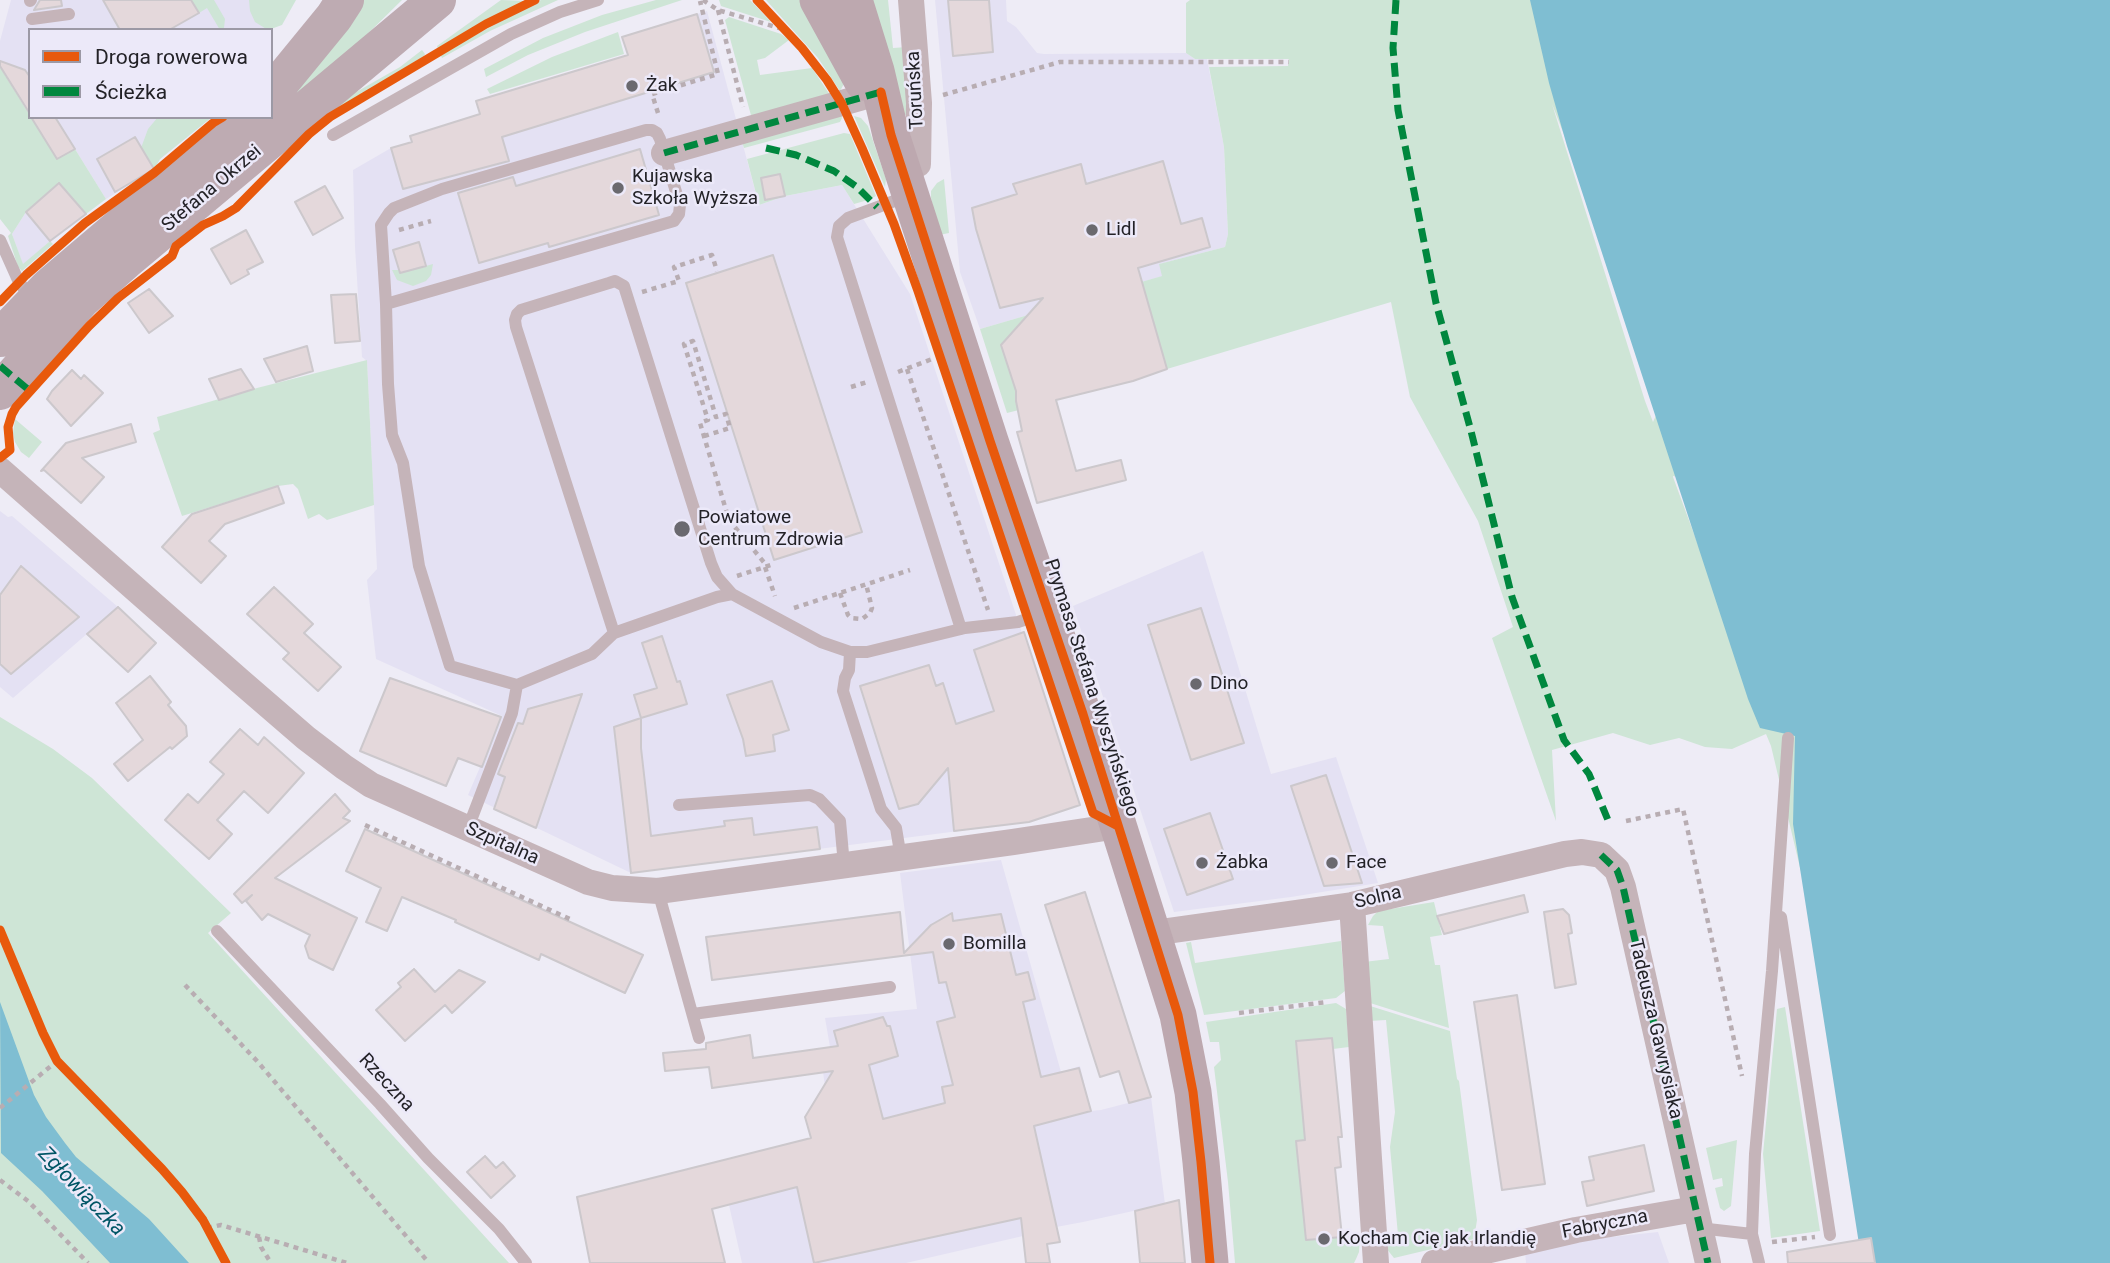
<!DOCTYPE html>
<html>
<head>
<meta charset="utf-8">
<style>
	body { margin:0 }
	#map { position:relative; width:2110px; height:1263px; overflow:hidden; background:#eeecf6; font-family:Roboto,sans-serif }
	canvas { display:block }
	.legend { position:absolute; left:28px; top:28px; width:245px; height:91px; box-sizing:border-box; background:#ece9f9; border:2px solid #9c99a5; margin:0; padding:9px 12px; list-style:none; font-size:21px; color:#232227 }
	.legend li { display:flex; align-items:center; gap:14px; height:35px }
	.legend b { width:35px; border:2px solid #9c99a5 }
</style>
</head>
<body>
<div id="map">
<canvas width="2110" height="1263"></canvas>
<ul class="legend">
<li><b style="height:9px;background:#e8590c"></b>Droga rowerowa</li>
<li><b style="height:9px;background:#00873e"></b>Ścieżka</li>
</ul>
</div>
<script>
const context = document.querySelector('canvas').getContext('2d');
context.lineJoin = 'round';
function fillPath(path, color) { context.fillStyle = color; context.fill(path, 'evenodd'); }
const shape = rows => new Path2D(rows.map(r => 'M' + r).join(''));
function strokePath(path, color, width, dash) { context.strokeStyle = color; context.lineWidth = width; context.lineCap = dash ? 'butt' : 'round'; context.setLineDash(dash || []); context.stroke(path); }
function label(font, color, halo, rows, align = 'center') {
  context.font = font + ' Roboto,sans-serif'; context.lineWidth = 5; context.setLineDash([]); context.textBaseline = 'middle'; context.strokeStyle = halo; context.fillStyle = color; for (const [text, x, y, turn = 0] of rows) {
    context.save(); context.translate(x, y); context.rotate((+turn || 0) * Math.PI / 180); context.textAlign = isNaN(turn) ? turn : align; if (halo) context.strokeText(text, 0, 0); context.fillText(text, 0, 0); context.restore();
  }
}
const built = shape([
	[11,0,259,0,269,29,30,30,30,77,25,70,0,61,0,41],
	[935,0,1006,0,1007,21,1016,27,1037,53,1044,54,1186,53,1195,59,1207,59,1224,147,1228,234,1225,247,1160,264,1163,276,980,329,960,272],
	[707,11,759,205,785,196,842,185,910,294,1022,633,1024,633,1080,805,1029,822,631,873,468,795,502,716,376,659,367,580,377,569,367,361,362,357,355,247,353,170,391,148,411,142,410,136,480,114,476,101,627,56,622,37],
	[55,117,212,117,160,159,154,170,106,199],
	[26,212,50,241,23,265,12,234],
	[0,511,8,517,12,516,118,607,13,698,0,687],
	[1203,551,1271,774,1336,757,1378,883,1291,897,1174,912,1073,606],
	[1001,860,1061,1072,1080,1066,1091,1111,1101,1110,1151,1097,1165,1204,1083,1222,1056,1227,1023,1236,906,1263,742,1263,729,1205,822,1180,805,1117,811,1107,827,1102,820,1049,830,1047,825,1018,917,1009,900,873],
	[1658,1232,1669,1263,1526,1263,1525,1251,1573,1241]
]);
const green = shape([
	[191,0,214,0,225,19,224,28,220,30,207,8,199,13],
	[249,0,296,0,282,25,268,30,255,22,250,11],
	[362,0,402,0,338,63,269,117],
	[501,0,526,1,485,22,438,49,437,46],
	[541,0,558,0,490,31,442,58,440,54],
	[656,0,682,0,585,32,528,55,486,77,484,69,543,38,602,15],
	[719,0,750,0,771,22,721,6],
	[766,0,804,0,845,82,840,91,818,58],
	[864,0,888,0,893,48,907,47,908,114,905,115],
	[1190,0,2110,0,2110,1263,1802,876,1771,746,1766,734,1732,749,1705,747,1679,738,1650,745,1613,733,1552,750,1556,821,1492,638,1513,627,1478,521,1410,397,1391,302,1167,369,1133,381,1007,413,980,329,1162,276,1159,264,1225,247,1228,234,1224,147,1209,67,1288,66,1289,59,1195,59,1186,53,1186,3],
	[1552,104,1579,173,1663,400,1653,422,1645,401],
	[1673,476,1682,478,1718,599,1673,477],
	[729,17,781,34,789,40,765,58,757,60,760,75,812,68,832,98,752,119,725,20],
	[618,32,624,54,490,94,487,89,552,57],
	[422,50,425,54,424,56,319,121,344,99,400,67],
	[0,67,57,159,75,149,106,199,86,214,59,183,26,212,12,234,23,264,50,241,53,244,22,271,18,267,8,236,11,233,0,219],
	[841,114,842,118,840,122,744,148,742,142],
	[854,116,861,118,868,126,886,179,885,187],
	[158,117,212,117,160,159,154,170,141,148,148,129],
	[844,133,850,134,876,196,868,200,854,204,842,185,785,196,759,205,747,159],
	[944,179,949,233,939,235,931,198,931,191,937,183],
	[433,264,431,275,426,281,413,286,397,280,392,270,399,270,400,273],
	[367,360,374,505,327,520,319,514,308,519,298,489,293,484,278,486,182,516,153,433,160,430,157,417,257,388],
	[15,419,42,442,29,458,21,452,15,442,13,433],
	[0,717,53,749,92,778,231,913,208,933,509,1263,0,1263],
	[1434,902,1442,935,1430,937,1435,965,1440,965,1449,1028,1367,1002,1364,962,1389,959,1383,926,1368,925,1373,916,1378,911],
	[1341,941,1345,991,1336,998,1204,1015,1186,943,1191,942,1195,963],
	[1336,1003,1346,1009,1349,1047,1333,1049,1332,1038,1296,1041,1305,1140,1296,1141,1306,1240,1360,1235,1359,1252,1356,1259,1354,1263,1235,1263,1228,1182,1214,1067,1221,1060,1219,1042,1210,1042,1206,1022],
	[1367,1005,1450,1031,1457,1079,1459,1081,1477,1220,1474,1239,1394,1258,1386,1248,1381,1237,1398,1235,1390,1147,1395,1112,1386,1020,1369,1021],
	[1785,1007,1820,1231,1771,1238,1763,1154,1777,1009],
	[1737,1140,1731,1206,1724,1211,1720,1208,1715,1188,1723,1186,1722,1178,1713,1180,1706,1148]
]);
const water = shape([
	[1530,0,2110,0,2110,1263,1862,1263,1793,824,1795,736,1760,728,1748,699,1567,146,1549,83],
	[0,1002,34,1095,46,1117,65,1143,76,1157,149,1219,189,1263,110,1263,42,1191,1,1153]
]);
const building = shape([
	[40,0,61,0,62,6,34,10,40,0],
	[103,0,191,0,199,13,169,30,120,30,103,0],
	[948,0,989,0,993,52,953,56,948,0],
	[697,14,714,72,502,137,509,161,403,189,391,148,412,142,410,136,480,114,476,101,628,55,622,37,697,14],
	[0,61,25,70,30,77,30,114,0,66,0,61],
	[31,117,55,117,75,149,57,159,31,117],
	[135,137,154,169,115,192,97,159,135,137],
	[640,149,659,215,549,247,548,243,479,263,458,193,513,177,516,186,640,149],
	[1163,161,1181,224,1202,218,1210,247,1138,268,1167,369,1133,381,1056,400,1076,471,1121,460,1126,480,1037,503,1017,432,1022,431,1016,401,1016,391,1001,345,1043,298,1000,308,976,229,972,208,1017,194,1013,184,1081,164,1086,184,1163,161],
	[780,174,785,196,765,200,761,178,780,174],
	[59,183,86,214,50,241,26,212,59,183],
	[325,186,343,218,313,235,295,202,325,186],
	[246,230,263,262,247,270,249,274,231,284,211,249,246,230],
	[419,242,426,266,400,273,393,250,419,242],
	[773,255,862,532,774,560,686,283,773,255],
	[149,289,173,316,149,333,128,303,149,289],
	[356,294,360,341,335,343,331,295,356,294],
	[307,346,313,371,276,382,264,359,307,346],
	[241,369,254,389,219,400,209,379,241,369],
	[72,370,81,379,84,375,103,393,71,426,47,399,52,391,72,370],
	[131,424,136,442,82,458,104,477,81,503,44,470,41,471,66,443,131,424],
	[278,486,284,503,225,524,209,541,226,556,201,583,162,547,192,514,278,486],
	[21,566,79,617,11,674,0,664,0,595,21,566],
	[274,587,313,624,304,633,341,667,318,691,283,659,289,653,247,614,274,587],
	[118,607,156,643,128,672,87,634,118,607],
	[1201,608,1244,743,1191,760,1148,625,1201,608],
	[1024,632,1080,805,1029,822,954,831,948,768,918,804,899,809,860,686,929,665,936,686,943,683,956,724,994,711,974,650,1024,632],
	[662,636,677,682,680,681,687,704,641,718,634,695,657,688,642,643,662,636],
	[150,676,171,702,168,705,186,726,187,736,172,749,170,747,128,781,114,764,143,740,116,703,150,676],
	[390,678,501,717,482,767,458,758,446,786,360,751,390,678],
	[772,681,789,730,773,735,775,751,746,756,743,739,727,695,772,681],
	[582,694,536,828,494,809,505,777,498,774,518,723,523,724,528,709,582,694],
	[641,718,641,748,651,836,725,826,724,821,752,818,754,835,817,827,820,849,631,873,614,727,641,718],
	[240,729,258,745,264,737,304,773,268,813,244,791,217,820,232,834,209,859,165,820,188,794,198,803,224,774,210,762,240,729],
	[1326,775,1362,883,1324,886,1291,786,1326,775],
	[335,794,350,811,343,818,350,821,275,878,357,918,333,970,309,958,305,946,310,935,268,914,262,920,246,901,252,895,242,903,234,894,335,794],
	[1210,813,1233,879,1187,895,1164,829,1210,813],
	[365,829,643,955,625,993,541,954,539,960,455,922,456,920,402,897,387,931,366,922,381,888,346,871,365,829],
	[1085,892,1142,1070,1151,1097,1129,1103,1119,1071,1100,1077,1045,905,1085,892],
	[1524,895,1528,912,1444,934,1437,916,1524,895],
	[1563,909,1569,915,1572,933,1568,934,1576,984,1555,988,1544,912,1563,909],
	[900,912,904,953,931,925,952,913,953,921,1001,914,1016,975,1028,972,1035,999,1023,1002,1041,1077,1079,1068,1091,1111,1034,1126,1060,1242,1047,1244,1050,1263,1026,1263,1021,1218,814,1263,797,1187,712,1209,725,1263,590,1263,577,1197,811,1138,805,1117,833,1071,712,1088,709,1067,665,1071,663,1053,706,1049,706,1043,750,1035,753,1058,838,1046,834,1031,883,1017,887,1026,890,1026,898,1056,869,1065,883,1119,945,1103,942,1087,953,1085,937,1022,955,1017,946,982,939,983,933,952,712,980,706,937,900,912],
	[414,969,435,992,459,970,485,982,452,1013,445,1005,405,1041,376,1010,401,987,398,983,414,969],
	[1517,995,1545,1184,1502,1190,1474,1002,1517,995],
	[1332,1038,1342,1137,1338,1137,1341,1167,1335,1168,1342,1237,1306,1240,1296,1141,1305,1140,1296,1041,1332,1038],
	[1644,1145,1654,1191,1587,1206,1582,1182,1594,1180,1589,1157,1644,1145],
	[485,1156,496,1168,503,1162,515,1176,491,1198,467,1172,485,1156],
	[1179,1200,1185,1263,1140,1263,1135,1211,1179,1200],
	[1871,1238,1875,1263,1788,1263,1787,1252,1871,1238]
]);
const path = shape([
	[530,0,531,2],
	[703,0,718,10,786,30],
	[718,10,743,107],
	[943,95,1060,62,1289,62],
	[658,113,652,94,718,74,700,1],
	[399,230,431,221],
	[642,292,679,281,674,267,712,255,717,271],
	[907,369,988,610],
	[898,372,932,359],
	[851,387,867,382],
	[704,436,730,428,726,414,716,417,693,341,684,344,708,420,700,423,703,433,729,520,767,566],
	[765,567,775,596],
	[737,576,771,565],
	[840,593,848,615,851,618,862,619,870,613,872,608,866,584],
	[794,608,910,570],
	[1626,821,1683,809,1742,1076],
	[365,825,572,920],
	[185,985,257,1061,429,1263],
	[1239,1013,1327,1002],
	[0,1108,57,1061],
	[0,1180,28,1201,88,1263],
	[207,1228,221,1225,347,1263],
	[259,1237,261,1247,271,1263],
	[1772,1242,1815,1237]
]);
const lane = shape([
	[30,1,31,0],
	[32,19,69,14],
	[333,135,511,34,560,12,598,0],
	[908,196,848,218,839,226,837,237,961,629],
	[0,240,18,280,31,299],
	[386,304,381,225,389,213,394,208,442,189,646,130,652,130,657,133,660,139,680,205,679,214,674,221,386,304,388,384,392,435,403,463,419,566,450,666,517,685,592,654,614,633,717,597,732,594,821,642,850,652,867,652,965,628,1018,622,1045,613],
	[614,633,516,327,515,320,517,314,521,310,609,283,615,281,624,286,711,563,717,577,732,594],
	[850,652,849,670,845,678,843,691,881,809,896,828,901,858],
	[679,805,810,795,819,799,840,821,844,865],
	[468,828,512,713,517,685],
	[658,891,699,1038],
	[1781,917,1830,1235],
	[217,931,380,1104,428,1158,499,1229,526,1263],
	[693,1014,890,987],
	[1699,1228,1752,1234],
	[1759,1263,1752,1234,1755,1154,1772,971,1788,738]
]);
const street = shape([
	[664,153,881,92],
	[904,171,918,164,919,103,911,0],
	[0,470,240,681,306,738,344,767,371,785,588,882,612,888,658,891,1013,842,1118,826],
	[1352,905,1376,1263],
	[1153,933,1352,905,1565,854,1582,852,1601,855,1617,870,1623,887,1708,1263],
	[1434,1263,1576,1230,1695,1209]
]);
const secondary = shape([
	[818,0,863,82],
	[854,0,876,71,891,135,990,441,1083,714,1178,1015,1193,1092,1201,1162,1210,1263]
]);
const primary = shape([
	[271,94,334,17,345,0],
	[0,338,49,287,249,117],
	[0,391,81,300,125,261,437,0]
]);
const quiet = shape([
	[1396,0,1393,48,1398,110,1436,303,1471,431,1512,597,1564,740,1589,774,1610,825],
	[766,148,796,155,834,171,857,187,877,207],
	[664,153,881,92],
	[0,366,30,391],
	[1601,855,1617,870,1623,887,1708,1263]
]);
const cycleway = shape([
	[757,0,802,48,827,80,842,104,862,148,894,224,918,291,1093,813,1118,826],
	[881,92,891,135,990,441,1083,714,1178,1015,1193,1092,1201,1162,1210,1263],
	[0,302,26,275,85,223,154,173,213,123,223,117],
	[0,458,10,450,8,427,12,414,16,407,89,326,118,298,172,256,176,246,203,225,223,216,236,208,309,134,330,117,486,24,535,0],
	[0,930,43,1033,57,1061,162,1169,182,1192,203,1220,226,1263]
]);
const markers = [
	[632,86,7,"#6a696f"],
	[618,188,7,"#6a696f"],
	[1092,230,7,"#6a696f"],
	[682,529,9,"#6a696f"],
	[1196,684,7,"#6a696f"],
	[1202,863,7,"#6a696f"],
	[1332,863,7,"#6a696f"],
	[949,944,7,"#6a696f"],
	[1324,1239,7,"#6a696f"]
];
const poiNames = [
	["Żak",646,86],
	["Kujawska",632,177],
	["Szkoła Wyższa",632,199],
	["Lidl",1106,230],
	["Powiatowe",698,518],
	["Centrum Zdrowia",698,540],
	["Dino",1210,684],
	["Żabka",1216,863],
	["Face",1346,863],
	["Bomilla",963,944],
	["Kocham Cię jak Irlandię",1338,1239]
];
const streetNames = [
	["Toruńska",916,90,-93],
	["Stefana Okrzei",212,189,-40],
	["Prymasa Stefana Wyszyńskiego",1091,688,72],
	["Szpitalna",502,844,24],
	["Solna",1378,898,-13],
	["Tadeusza Gawrysiaka",1655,1029,77],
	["Rzeczna",386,1083,47],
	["Fabryczna",1605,1225,-11]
];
const waterNames = [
	["Zgłowiączka",81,1192,46]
];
fillPath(built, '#e4e1f3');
fillPath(green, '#cee5d6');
fillPath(water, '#7fbed2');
fillPath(building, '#e4d8db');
strokePath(building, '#ccc8cc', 2);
strokePath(path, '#b8adb2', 4.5, [5, 5]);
strokePath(lane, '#c5b4b9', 12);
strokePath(street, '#c5b4b9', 26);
strokePath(secondary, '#bda8af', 37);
strokePath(primary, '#beabb2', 38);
strokePath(quiet, '#00873e', 7, [14, 7]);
strokePath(cycleway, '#e8590c', 9);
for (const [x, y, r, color] of markers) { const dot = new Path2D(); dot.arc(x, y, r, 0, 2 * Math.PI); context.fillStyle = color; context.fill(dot); strokePath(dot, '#ece9f9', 2.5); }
label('19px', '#232227', '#ece9f9', poiNames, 'left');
label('19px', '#232227', '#ece9f9', streetNames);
label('italic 21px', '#005565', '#ece9f9', waterNames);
</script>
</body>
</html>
